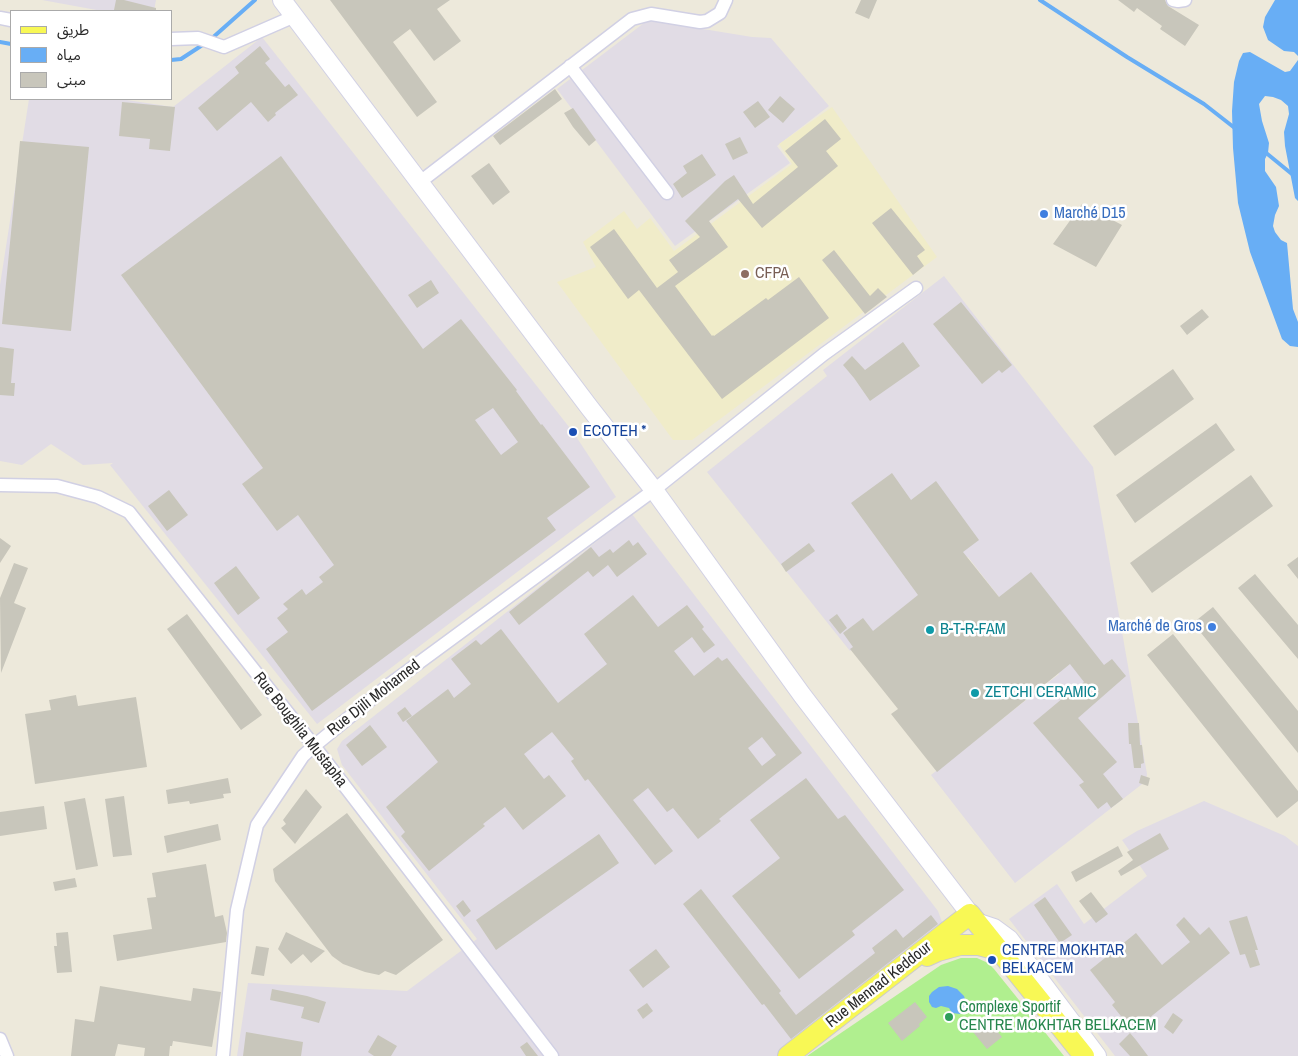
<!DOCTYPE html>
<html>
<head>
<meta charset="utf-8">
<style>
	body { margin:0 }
	#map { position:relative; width:1298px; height:1056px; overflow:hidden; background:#ede9db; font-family:"Archivo Narrow","Noto Sans Arabic",sans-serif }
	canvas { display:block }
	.legend { position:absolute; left:10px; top:10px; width:162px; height:90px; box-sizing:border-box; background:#fff; border:1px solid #aaa; margin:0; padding:6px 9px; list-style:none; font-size:15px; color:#2a2a2a }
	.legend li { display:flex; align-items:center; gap:10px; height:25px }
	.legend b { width:25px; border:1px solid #aaa }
</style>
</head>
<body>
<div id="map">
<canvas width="1298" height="1056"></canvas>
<ul class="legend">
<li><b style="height:6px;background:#f8f855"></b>طريق</li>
<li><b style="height:14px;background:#68aef5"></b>مياه</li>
<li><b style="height:14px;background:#c8c6bb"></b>مبنى</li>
</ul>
</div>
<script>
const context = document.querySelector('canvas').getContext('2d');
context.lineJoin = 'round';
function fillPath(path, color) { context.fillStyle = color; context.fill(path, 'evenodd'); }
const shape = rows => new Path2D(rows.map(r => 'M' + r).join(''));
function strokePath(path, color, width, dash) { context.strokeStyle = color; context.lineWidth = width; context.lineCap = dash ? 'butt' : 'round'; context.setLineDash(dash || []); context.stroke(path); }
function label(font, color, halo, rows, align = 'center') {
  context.font = font + ' "Archivo Narrow",sans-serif'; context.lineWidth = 5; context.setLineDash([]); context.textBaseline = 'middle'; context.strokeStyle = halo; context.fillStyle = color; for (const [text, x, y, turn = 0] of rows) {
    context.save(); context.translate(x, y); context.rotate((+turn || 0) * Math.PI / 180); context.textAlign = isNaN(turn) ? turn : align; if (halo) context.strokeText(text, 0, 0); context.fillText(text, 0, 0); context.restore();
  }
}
const industrial = shape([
	[42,0,156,0,154,11,102,11],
	[648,20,752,37,771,38,829,106,777,146,790,163,675,246,557,89],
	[262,37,573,432,616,497,317,724,110,465,113,463,83,465,51,444,22,465,0,461,0,285,29,99,120,99,173,107],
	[944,276,1093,467,1147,774,1146,781,1015,883,931,775,1059,674,968,557,850,651,707,472,827,376,823,370],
	[632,514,938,911,945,930,780,1056,237,1056,248,983,407,991,477,939,342,765,337,749,342,741],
	[1204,801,1285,836,1298,846,1298,1056,1115,1056,1009,919,1057,884,1084,924,1147,876,1122,840,1137,831]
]);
const education = shape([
	[832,107,937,257,692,440,673,440,557,282,596,267,583,242,624,211,637,229,650,218,674,251,792,164,779,144]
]);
const pitch = shape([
	[961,958,977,958,988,963,994,969,1064,1056,807,1056,941,965]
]);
const water = shape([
	[1275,0,1298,0,1298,56,1294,52,1284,51,1268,40,1263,27,1265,17],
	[1250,52,1285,72,1290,71,1298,60,1298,201,1295,198,1285,146,1284,132,1289,114,1288,106,1281,100,1273,97,1265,96,1259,104,1262,121,1269,143,1268,153,1265,159,1265,171,1276,187,1279,206,1275,215,1273,226,1275,232,1281,240,1287,243,1293,309,1298,322,1298,347,1290,346,1282,339,1250,252,1238,203,1233,148,1232,111,1234,82,1239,61,1243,53],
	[948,986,957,989,964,996,967,1005,966,1010,960,1014,952,1013,949,1008,941,1006,936,1008,932,1007,929,1002,929,996,932,992,939,987]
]);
const stream = shape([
	[1040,0,1127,57,1204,104,1236,129],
	[210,40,255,0],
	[0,42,11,44],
	[171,60,181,59,204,44],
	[1265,152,1298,179]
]);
const building = shape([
	[116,0,124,0,156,8,156,11,114,10],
	[330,0,450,0,437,9,461,41,434,61,410,29,393,42,437,102,417,117],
	[861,0,877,0,869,19,855,13],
	[1118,0,1165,0,1168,6,1199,25,1185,46,1160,29,1162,26,1137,8,1134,12],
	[260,46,270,59,265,63,285,87,289,84,298,95,275,113,276,115,268,122,251,102,217,131,198,108,239,73,235,67],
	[555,89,562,99,500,145,493,136],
	[780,96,795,109,783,123,768,110],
	[758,101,770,117,755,128,743,112],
	[122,102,175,107,170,151,149,149,150,139,119,136],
	[573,108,596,140,589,146,573,127,564,113],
	[825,119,841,139,826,151,838,166,762,228,738,199,709,221,728,247,675,286,712,336,713,335,714,336,766,298,768,300,799,277,829,318,722,399,639,290,628,299,590,247,614,229,657,288,678,272,669,260,700,237,685,221,725,181,734,175,753,204,798,167,785,151],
	[740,137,748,153,733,160,725,144],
	[20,141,89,147,71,331,2,324],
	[702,154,716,175,682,198,673,184,687,173,683,166],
	[281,156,423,349,461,319,517,390,516,391,541,425,542,424,590,487,547,518,556,530,312,711,266,649,288,632,277,618,288,609,283,604,302,589,306,595,323,582,319,577,334,565,298,515,277,531,242,484,263,468,121,275],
	[493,408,518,442,501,455,475,420],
	[489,163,510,192,493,205,471,176],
	[1082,204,1122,225,1096,267,1053,244],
	[891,208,925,250,917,256,924,266,913,275,872,223],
	[834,250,870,296,878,288,887,297,865,314,822,260],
	[431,280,439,293,417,308,408,295],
	[961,302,1012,365,1002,373,999,370,982,384,933,324],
	[1202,309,1209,317,1187,335,1180,326],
	[903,342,920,366,870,401,854,378,843,365,852,356,865,370],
	[0,347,14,349,11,383,15,383,14,396,0,395],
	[1173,369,1194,399,1115,456,1093,426],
	[1216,423,1235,450,1135,523,1116,495],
	[892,473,911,500,936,481,979,540,963,552,999,597,1031,572,1104,665,1112,659,1126,676,1078,718,1117,762,1103,774,1123,799,1111,808,1107,802,1098,809,1079,785,1084,782,1033,723,1069,693,1070,694,1084,682,1070,664,937,772,891,714,898,709,850,649,853,647,843,633,863,618,873,631,918,595,851,503],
	[1251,475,1273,506,1152,593,1130,563],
	[169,490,188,515,167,531,148,506],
	[0,538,11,546,0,563],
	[629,540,633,546,638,542,647,554,617,577,608,565,593,577,588,571,519,625,509,612,591,547,599,557,610,549,613,553],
	[809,543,815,551,786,572,781,564],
	[1298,557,1298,579,1287,565],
	[14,563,28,568,14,603,26,608,1,673,0,598],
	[236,566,260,598,238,615,214,583],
	[1255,574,1298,625,1298,659,1238,588],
	[633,595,658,627,687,605,704,627,702,629,715,645,704,653,692,637,674,651,694,676,718,657,722,661,727,658,802,753,719,819,721,821,698,839,673,808,667,812,648,788,633,800,673,851,655,865,588,779,585,781,571,761,574,759,552,732,524,754,544,779,549,775,566,796,523,830,505,807,483,824,485,826,429,871,401,836,405,832,386,807,438,762,406,721,448,689,454,698,471,684,451,659,476,640,481,645,501,629,558,703,607,664,584,634],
	[762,737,776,755,762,766,748,748],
	[1213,607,1298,711,1298,753,1193,623],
	[187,614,262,715,241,730,167,629],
	[837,614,847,628,840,634,829,620],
	[1173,634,1298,791,1298,801,1277,818,1147,655],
	[76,695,78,706,136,697,147,767,35,784,25,714,51,710,49,700],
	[405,707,412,716,403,722,397,713],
	[1128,723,1139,723,1140,745,1142,745,1144,763,1141,764,1141,768,1134,768,1131,744,1129,744],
	[370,725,387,747,362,766,346,745],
	[1141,775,1150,778,1148,786,1139,783],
	[228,778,231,793,223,794,224,798,190,804,189,801,168,804,166,790],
	[806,778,838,819,845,815,904,890,852,931,855,935,799,979,732,896,780,858,750,820],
	[306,789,322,807,295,844,281,828,286,824,283,820],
	[124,796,132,855,113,857,105,799],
	[85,798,98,866,76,870,64,802],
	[44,806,47,829,0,836,0,812],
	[347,813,443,940,396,975,385,971,379,975,365,972,343,964,332,956,275,881,273,869],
	[218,824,221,840,167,853,164,836],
	[1160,833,1169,849,1121,876,1118,871,1133,860,1127,852],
	[599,834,619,863,496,950,476,920],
	[1118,846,1123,856,1076,882,1071,872],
	[206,864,215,917,223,915,227,933,226,942,117,961,113,935,152,929,147,898,156,897,152,873],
	[75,878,77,887,55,891,53,882],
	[701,889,781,991,779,993,796,1015,875,953,872,948,896,929,903,938,931,915,938,924,791,1039,764,1004,762,1005,683,904],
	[1091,892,1108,914,1096,923,1079,901],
	[1045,897,1072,935,1060,943,1034,905],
	[463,900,471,911,464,917,456,906],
	[1247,916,1258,950,1255,950,1260,965,1250,968,1245,954,1240,955,1229,921],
	[1184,917,1200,935,1209,927,1230,953,1133,1031,1112,1005,1115,1002,1090,970,1136,933,1162,965,1190,942,1176,925],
	[68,932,72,972,57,973,54,946,57,946,56,933],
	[286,932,325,951,311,963,303,954,291,964,278,949],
	[256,946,269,948,264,976,251,974],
	[656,949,670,967,643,988,629,970],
	[100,986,191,1001,193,988,221,992,212,1047,173,1041,172,1046,170,1046,169,1056,144,1056,145,1048,118,1044,115,1056,71,1056,75,1019,94,1022],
	[272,989,307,996,326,1002,319,1023,301,1018,304,1007,270,1000],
	[915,1002,927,1017,919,1024,920,1026,902,1041,888,1023],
	[647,1003,653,1011,643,1019,637,1010],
	[1173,1013,1183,1020,1173,1034,1164,1027],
	[988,1020,1002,1037,987,1049,973,1032],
	[246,1032,303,1042,301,1056,243,1056],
	[1130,1033,1136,1040,1148,1056,1130,1056,1119,1044],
	[378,1035,397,1046,391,1056,374,1056,368,1052],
	[527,1042,538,1056,526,1056,520,1047]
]);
const minor = shape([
	[1173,0,1178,1,1185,0],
	[0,18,11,20],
	[171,39,198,38,224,47,295,16],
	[570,66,667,193],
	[420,182,632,19,651,14,700,22,707,21,720,13,726,0],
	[0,485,57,486,98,497,129,512,314,746,552,1056],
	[0,1039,7,1056],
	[223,1056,237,910,257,825,303,756,314,746,390,684,654,490,824,354,916,288]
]);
const secondary = shape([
	[282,0,589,407,654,490,802,695,970,914],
	[976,922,994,928,1009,939,1097,1056]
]);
const primary = shape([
	[927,956,938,951,960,945,979,945,998,950],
	[788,1056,970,914,1084,1056]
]);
const markers = [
	[1044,214,5,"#3f7fe0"],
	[745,274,5,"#8d6e63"],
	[573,432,5,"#1a4fb4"],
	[1212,627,5,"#3f7fe0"],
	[930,630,5,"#0f9aa8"],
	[975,693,5,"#0f9aa8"],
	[992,960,5,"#1a4fb4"],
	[949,1017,5,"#2e9e5b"]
];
const shopNames = [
	["Marché D15",1054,214],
	["Marché de Gros",1202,627,"right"]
];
const educationNames = [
	["CFPA",755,274]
];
const transitNames = [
	["ECOTEH *",583,432],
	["CENTRE MOKHTAR",1002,951],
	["BELKACEM",1002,969]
];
const cultureNames = [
	["B-T-R-FAM",940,630],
	["ZETCHI CERAMIC",985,693]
];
const streetNames = [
	["Rue Djili Mohamed",374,698,-38],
	["Rue Boughlia Mustapha",300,730,52],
	["Rue Mennad Keddour",879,985,-38]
];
const leisureNames = [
	["Complexe Sportif",959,1008],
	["CENTRE MOKHTAR BELKACEM",959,1026]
];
fillPath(industrial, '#e1dce5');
fillPath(education, '#f0ecc9');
fillPath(pitch, '#b0ef8f');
fillPath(water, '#68aef5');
strokePath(stream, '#68aef5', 4);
fillPath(building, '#c8c6bb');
strokePath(minor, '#d1d0e4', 15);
strokePath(secondary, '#d1d0e4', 20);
strokePath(primary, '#ccc', 22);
strokePath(minor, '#fff', 12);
strokePath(secondary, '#fff', 18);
strokePath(primary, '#f8f855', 20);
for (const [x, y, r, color] of markers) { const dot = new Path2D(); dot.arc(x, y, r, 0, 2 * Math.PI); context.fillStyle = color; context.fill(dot); strokePath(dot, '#fff', 2); }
label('16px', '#366cbe', '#fff', shopNames, 'left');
label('16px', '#785e54', '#fff', educationNames, 'left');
label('16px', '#164399', '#fff', transitNames, 'left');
label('16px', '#0d838f', '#fff', cultureNames, 'left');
label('16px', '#2a2a2a', '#fff', streetNames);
label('16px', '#27864d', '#fff', leisureNames, 'left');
</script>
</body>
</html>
